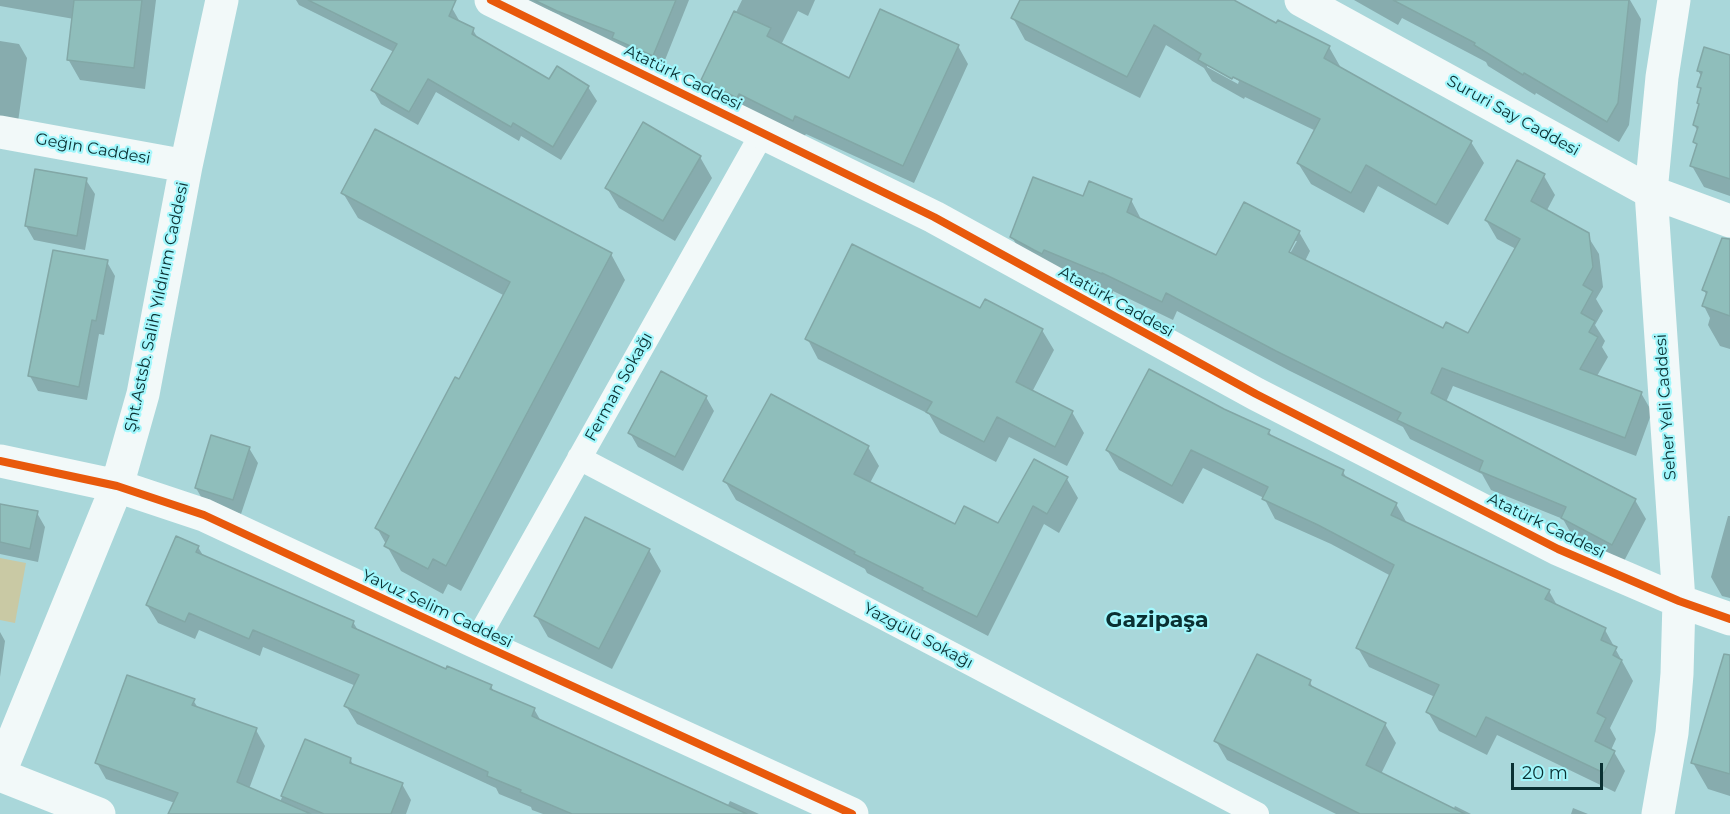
<!DOCTYPE html>
<html>
<head>
<meta charset="utf-8">
<style>
	body { margin:0 }
	#map { position:relative; width:1730px; height:814px; overflow:hidden; background:#a9d7da; font-family:Montserrat,sans-serif }
	canvas { display:block }
	.scale { position:absolute; left:1511px; top:763px; width:92px; height:27px; box-sizing:border-box; border:3px solid #0a3032; border-top:0; padding-left:8px; font-size:18px; line-height:21px; white-space:nowrap; color:#0a3032; -webkit-text-stroke:4px #a2f7fc; paint-order:stroke }
</style>
</head>
<body>
<div id="map">
<canvas width="1730" height="814"></canvas>
<div class="scale">20 m</div>
</div>
<script>
const context = document.querySelector('canvas').getContext('2d');
context.lineJoin = 'round';
function fillPath(path, color) { context.fillStyle = color; context.fill(path, 'evenodd'); }
const shape = rows => new Path2D(rows.map(r => 'M' + r).join(''));
function strokePath(path, color, width, dash) { context.strokeStyle = color; context.lineWidth = width; context.lineCap = dash ? 'butt' : 'round'; context.setLineDash(dash || []); context.stroke(path); }
function label(font, color, halo, rows, align = 'center') {
  context.font = font + ' Montserrat,sans-serif'; context.lineWidth = 4.5; context.setLineDash([]); context.textBaseline = 'middle'; context.strokeStyle = halo; context.fillStyle = color; for (const [text, x, y, turn = 0] of rows) {
    context.save(); context.translate(x, y); context.rotate((+turn || 0) * Math.PI / 180); context.textAlign = isNaN(turn) ? turn : align; if (halo) context.strokeText(text, 0, 0); context.fillText(text, 0, 0); context.restore();
  }
}
const green = shape([
	[0,558,26,563,15,623,0,620]
]);
const shadow = shape([
	[0,0,156,0,145,89,80,80,68,59,74,19,0,6],
	[296,0,436,0,452,8,460,22,473,30,479,40,550,81,588,87,597,101,561,160,521,136,519,141,436,92,418,125,381,104,373,90,394,52,299,5],
	[523,0,689,0,661,70,565,25,560,15],
	[742,0,815,0,808,16,798,11,781,45,849,80,958,46,968,64,914,183,806,134,803,138,713,98,703,80],
	[1022,0,1233,0,1277,25,1329,47,1341,68,1471,142,1484,163,1448,225,1378,186,1364,213,1311,184,1298,163,1316,131,1245,97,1244,99,1212,81,1204,68,1166,45,1140,98,1025,40,1013,18],
	[1207,63,1239,81,1238,84,1207,67],
	[1354,0,1630,0,1641,19,1629,125,1619,142,1536,93,1535,95,1488,66,1486,62,1402,18,1398,25],
	[0,41,19,44,27,58,18,122,0,120],
	[1730,57,1730,196,1704,187,1692,166,1698,147,1695,142,1698,131,1694,125,1700,106,1698,103,1702,92,1699,87,1702,77,1698,71],
	[700,157,712,178,675,241,619,208,607,188],
	[1544,176,1555,195,1546,212,1587,235,1599,254,1603,287,1596,299,1603,311,1595,325,1605,341,1602,347,1608,357,1597,376,1641,393,1652,412,1636,456,1453,386,1446,402,1635,500,1646,519,1623,563,1573,537,1563,519,1491,490,1482,474,1410,439,1403,427,1288,370,1177,311,1173,320,1113,291,1113,293,1023,256,1012,237,1084,198,1131,200,1142,221,1216,257,1299,232,1310,251,1305,261,1443,330,1469,335,1516,249,1497,239,1486,220],
	[1293,241,1297,241,1287,259,1284,258],
	[86,180,95,194,85,250,34,240,26,226],
	[343,193,611,254,625,280,461,591,448,584,443,594,401,571,377,528,459,381,505,296,358,218],
	[1730,252,1730,349,1720,346,1708,325,1710,318,1704,306,1707,296,1704,290],
	[107,262,115,276,104,335,99,334,87,400,38,391,30,376],
	[981,310,1042,330,1054,350,1032,392,1072,412,1084,433,1067,466,1009,437,996,462,940,433,929,414,818,359,807,338],
	[706,397,714,411,683,471,638,447,630,433],
	[1223,411,1269,432,1273,438,1343,472,1348,480,1396,504,1408,525,1549,591,1558,607,1605,630,1633,681,1610,728,1616,739,1611,750,1614,752,1625,771,1615,792,1497,735,1487,755,1439,731,1428,712,1435,697,1369,667,1358,648,1391,576,1331,544,1275,519,1264,498,1203,468,1183,504,1119,470,1107,450],
	[868,447,879,466,870,483,956,526,999,525,1035,461,1067,479,1078,498,1059,533,1044,524,988,636,867,573,865,569,736,500,725,481],
	[249,448,258,463,241,514,204,502,196,488],
	[0,505,37,513,45,527,38,562,0,554],
	[1728,516,1730,516,1730,598,1722,596,1711,577],
	[198,547,204,557,353,622,359,632,446,671,491,686,494,692,534,709,542,723,727,807,730,801,759,814,543,814,532,810,531,807,499,794,496,788,357,724,346,706,356,686,263,647,260,656,199,630,195,639,158,623,147,605],
	[649,550,661,571,612,669,548,637,536,616],
	[0,632,5,641,0,677],
	[1730,661,1730,796,1708,789,1693,763],
	[1310,682,1314,690,1385,724,1396,743,1381,774,1453,810,1455,806,1471,814,1336,814,1227,760,1216,741],
	[193,700,198,708,256,730,265,746,249,789,280,802,306,741,350,759,354,766,402,784,411,800,406,814,173,814,175,803,106,779,97,763],
	[1573,808,1588,814,1571,814]
]);
const building = shape([
	[74,0,142,0,134,68,67,60,74,0],
	[308,0,456,0,449,16,474,28,472,34,549,79,557,66,589,86,553,147,513,123,511,127,428,79,409,112,371,90,397,44,308,0],
	[534,0,676,0,653,56,612,38,614,33,557,11,534,0],
	[1020,0,1234,0,1276,23,1278,20,1330,46,1324,58,1472,141,1436,205,1366,165,1351,193,1297,163,1320,119,1233,77,1232,79,1198,60,1201,54,1154,25,1127,77,1011,18,1020,0],
	[1393,0,1629,0,1618,103,1607,122,1524,73,1523,75,1474,45,1475,43,1393,0],
	[880,9,959,45,903,166,795,116,793,121,739,94,737,98,701,80,734,11,771,28,767,36,849,78,880,9],
	[1704,47,1730,55,1730,179,1690,166,1697,144,1693,142,1698,127,1693,125,1699,104,1697,103,1701,88,1697,87,1702,72,1697,71,1704,47],
	[643,122,701,156,663,221,605,188,643,122],
	[375,129,612,253,446,566,433,559,428,569,384,546,389,536,375,528,455,377,459,379,510,282,341,193,375,129],
	[1517,160,1545,174,1531,201,1589,233,1593,267,1583,285,1593,291,1581,313,1595,321,1589,332,1598,337,1580,369,1642,392,1625,438,1442,368,1431,393,1636,499,1612,545,1561,518,1566,507,1479,471,1483,461,1397,420,1401,413,1276,351,1166,293,1162,302,1102,273,1102,274,1044,250,1042,254,1034,250,1010,237,1033,177,1083,196,1089,181,1132,199,1127,212,1216,255,1244,202,1300,231,1289,252,1443,328,1446,322,1468,333,1520,239,1485,220,1517,160],
	[35,169,87,178,77,236,25,226,35,169],
	[1722,238,1730,239,1730,316,1702,306,1707,292,1702,290,1722,238],
	[852,244,980,308,985,299,1043,329,1016,382,1073,411,1055,447,997,417,984,442,926,412,932,402,805,339,852,244],
	[53,250,108,260,96,321,92,320,79,387,28,376,53,250],
	[1149,369,1224,409,1270,430,1268,434,1344,470,1342,475,1397,503,1391,515,1550,590,1545,599,1606,628,1601,640,1617,647,1613,655,1622,660,1597,713,1606,718,1595,741,1615,751,1604,773,1486,717,1476,737,1426,712,1439,685,1356,648,1394,565,1318,525,1262,499,1268,487,1191,450,1172,486,1106,450,1149,369],
	[661,371,707,396,675,457,628,433,661,371],
	[771,394,869,446,854,474,955,524,964,506,998,523,1034,459,1068,477,1047,514,1033,506,977,617,922,590,923,588,854,554,855,552,723,481,771,394],
	[211,435,250,447,233,500,195,488,211,435],
	[0,504,38,511,30,549,0,542,0,504],
	[585,517,650,549,599,649,534,616,585,517],
	[176,536,199,546,196,552,354,621,352,627,446,669,447,666,492,685,490,689,535,708,532,716,747,814,572,814,520,792,521,790,487,776,488,772,344,706,359,675,253,630,249,639,189,613,185,622,146,605,176,536],
	[1257,654,1311,680,1309,685,1386,723,1366,765,1465,814,1360,814,1214,741,1257,654],
	[1724,654,1730,655,1730,774,1691,763,1724,654],
	[127,675,195,699,192,705,257,728,237,782,311,814,168,814,178,793,95,763,127,675],
	[305,739,351,758,350,763,403,783,391,814,324,814,281,796,305,739]
]);
const street = shape([
	[579,458,1257,814],
	[476,642,763,132]
]);
const secondary = shape([
	[491,0,934,217,1256,394,1558,549,1679,601,1730,619],
	[1301,0,1651,192,1730,221],
	[0,132,186,166],
	[0,461,117,486,204,515,476,642,852,814],
	[0,772,117,486,143,394,186,166,222,0],
	[0,775,99,814],
	[1658,814,1672,733,1677,674,1679,601,1651,192,1662,77,1674,0]
]);
const cycleway = shape([
	[491,0,934,217,1256,394,1558,549,1679,601,1730,619],
	[0,461,117,486,204,515,476,642,852,814]
]);
const streetNames = [
	["Atatürk Caddesi",683,78,26],
	["Sururi Say Caddesi",1513,116,29],
	["Geğin Caddesi",93,149,10],
	["Atatürk Caddesi",1116,302,29],
	["Şht.Astsb. Salih Yıldırım Caddesi",157,307,-78],
	["Ferman Sokağı",619,387,-61],
	["Seher Yeli Caddesi",1666,407,-94],
	["Atatürk Caddesi",1546,526,26],
	["Yavuz Selim Caddesi",437,609,25],
	["Yazgülü Sokağı",918,636,28]
];
const districtNames = [
	["Gazipaşa",1157,621]
];
fillPath(green, '#c9c9a4');
fillPath(shadow, '#0003');
fillPath(building, '#8fbebb');
strokePath(building, '#82a7a6', 1.5);
strokePath(street, '#f2f9f9', 24);
strokePath(secondary, '#f2f9f9', 33);
strokePath(cycleway, '#e8590c', 8);
label('16px', '#0a3032', '#a2f7fc', streetNames);
label('bold 22px', '#0a3032', '#a2f7fc', districtNames);
</script>
</body>
</html>
